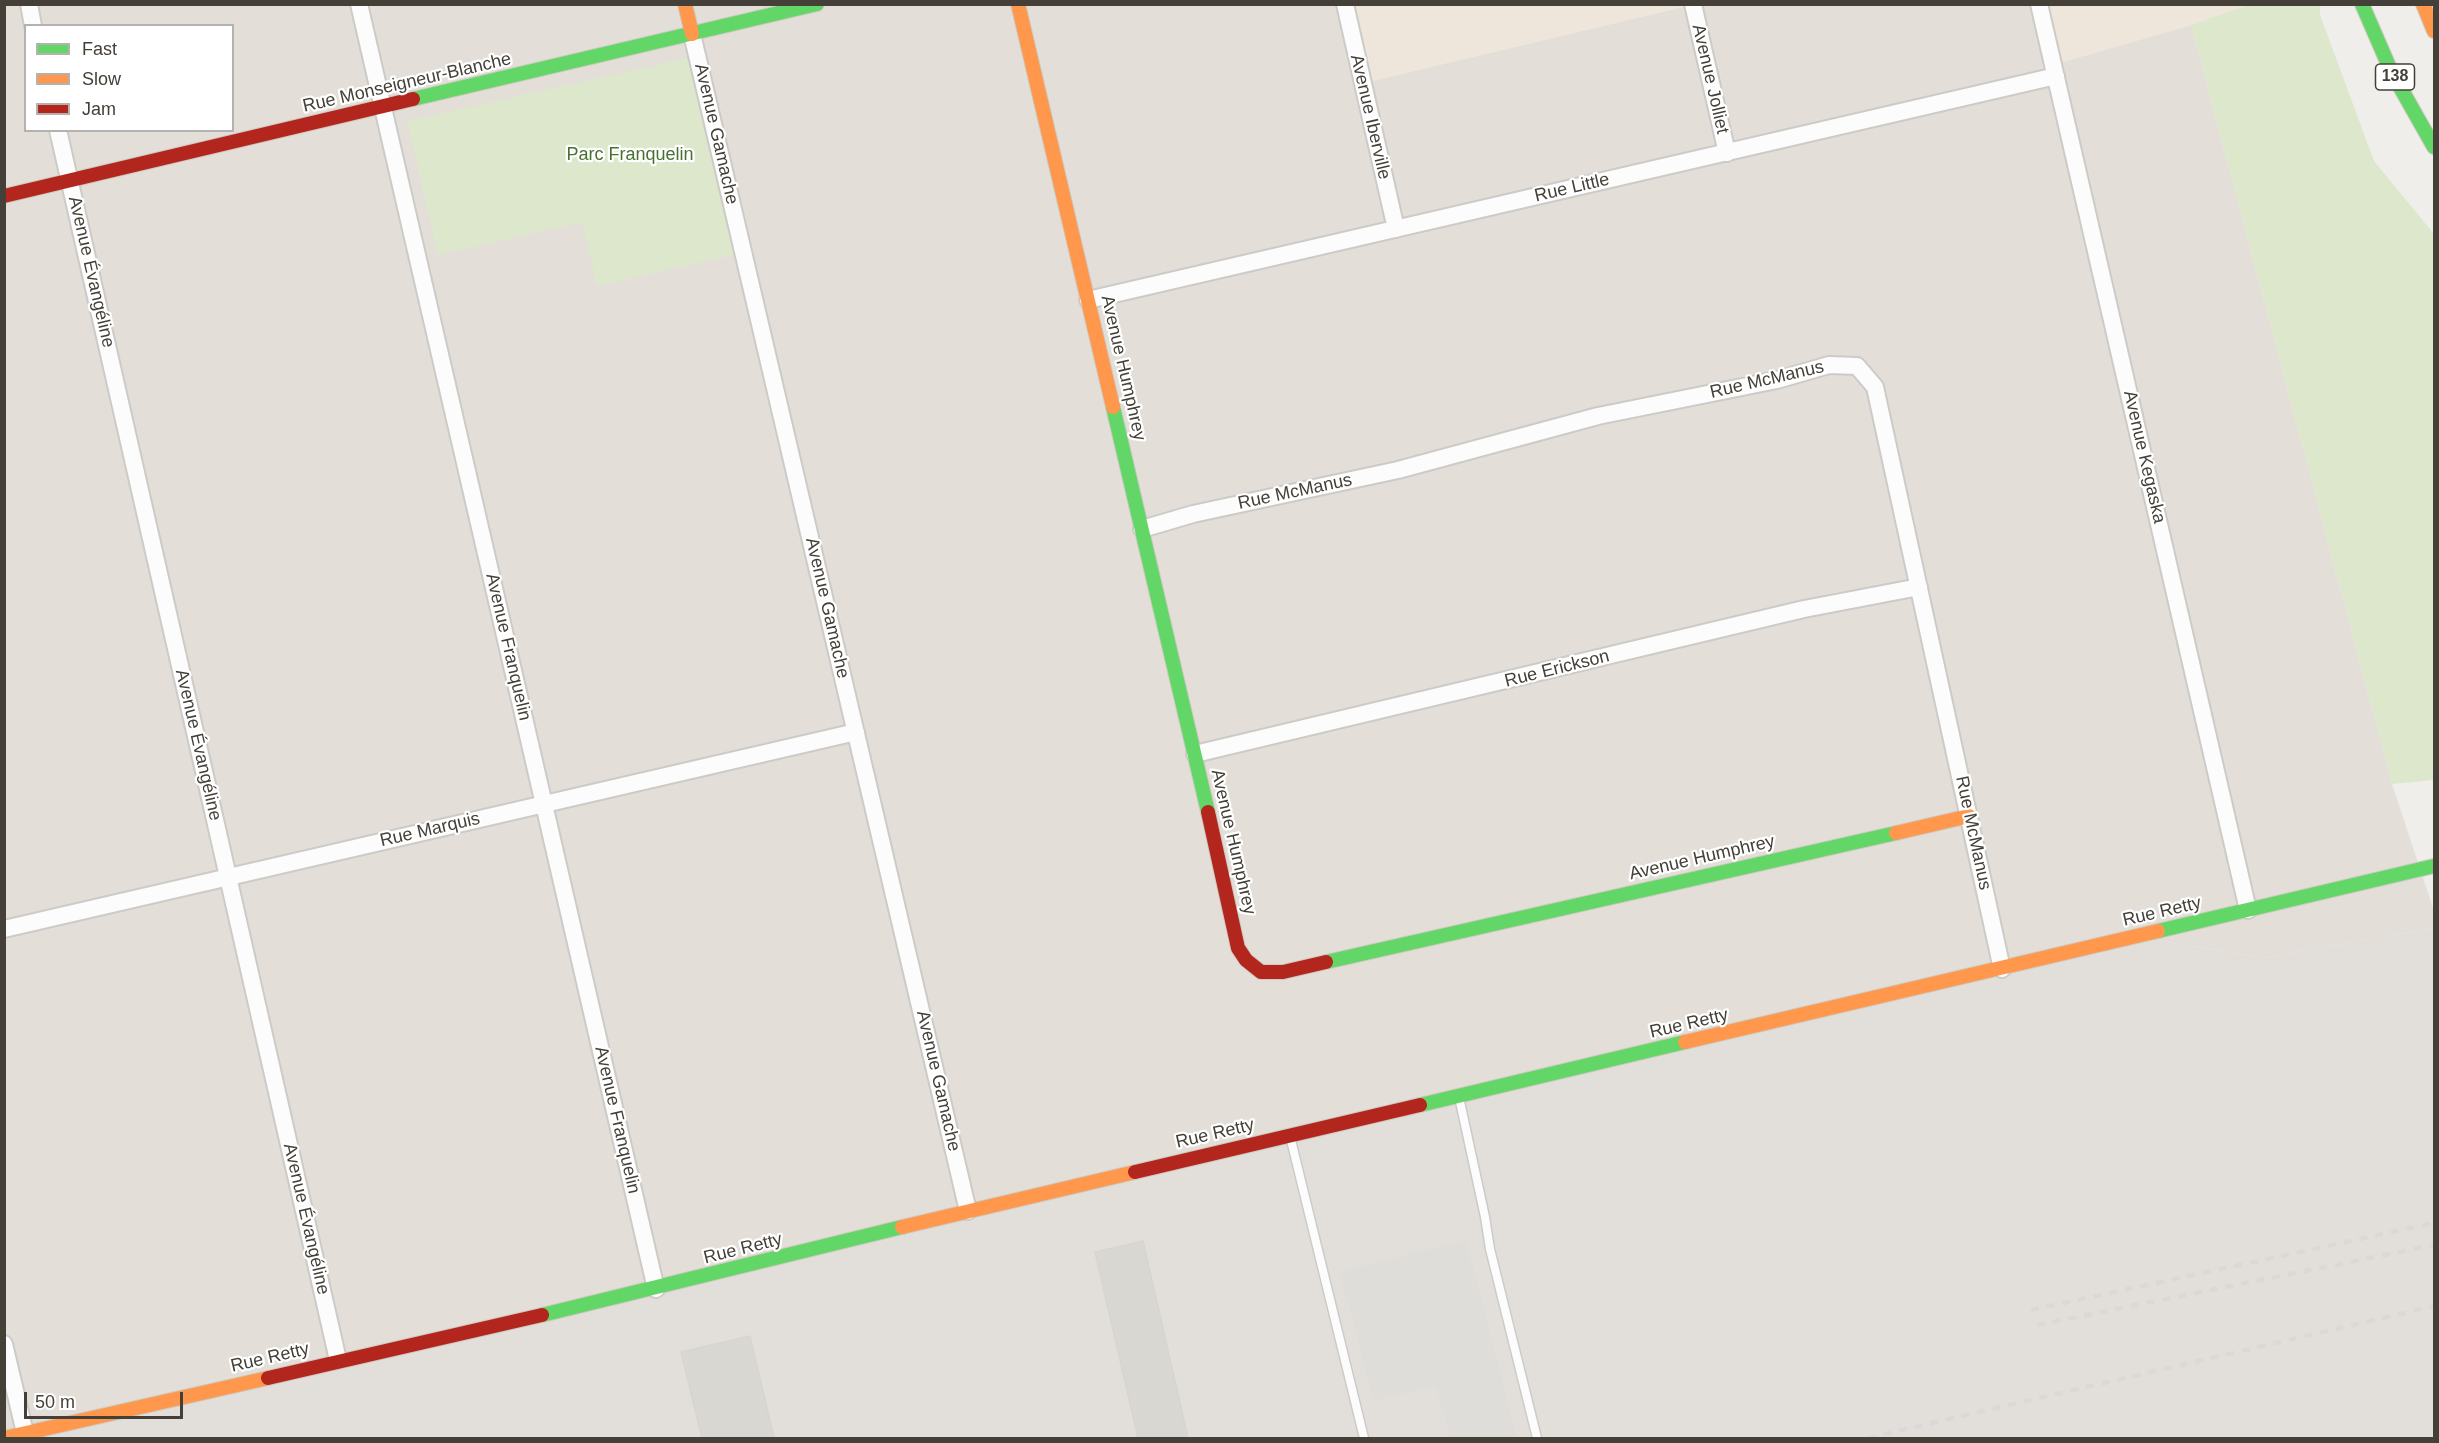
<!DOCTYPE html>
<html>
<head>
<meta charset="utf-8">
<style>
	body { margin:0 }
	#map { position:relative; width:2439px; height:1443px; overflow:hidden; background:#efeeea; font-family:Arial,sans-serif }
	canvas { display:block }
	.frame { position:absolute; inset:0; border:6px solid #443f37; pointer-events:none }
	.legend { position:absolute; left:24px; top:24px; width:210px; height:108px; box-sizing:border-box; background:#fff; border:2px solid #b4b2af; margin:0; padding:8px 10px; list-style:none; font-size:18px; color:#443f37 }
	.legend li { display:flex; align-items:center; gap:12px; height:30px }
	.legend b { width:30px; border:2px solid #b4b2af }
	.scale { position:absolute; left:24px; top:1392px; width:159px; height:27px; box-sizing:border-box; border:3px solid #443f37; border-top:0; padding-left:8px; font-size:18px; line-height:21px; white-space:nowrap; color:#443f37; -webkit-text-stroke:4px #fff; paint-order:stroke }
</style>
</head>
<body>
<div id="map">
<canvas width="2439" height="1443"></canvas>
<div class="frame"></div>
<ul class="legend">
<li><b style="height:8px;background:#63d668"></b>Fast</li>
<li><b style="height:8px;background:#ff974d"></b>Slow</li>
<li><b style="height:8px;background:#b3261e"></b>Jam</li>
</ul>
<div class="scale">50 m</div>
</div>
<script>
const context = document.querySelector('canvas').getContext('2d');
context.lineJoin = 'round';
function fillPath(path, color) { context.fillStyle = color; context.fill(path, 'evenodd'); }
const shape = rows => new Path2D(rows.map(r => 'M' + r).join(''));
function strokePath(path, color, width, dash) { context.strokeStyle = color; context.lineWidth = width; context.lineCap = dash ? 'butt' : 'round'; context.setLineDash(dash || []); context.stroke(path); }
function label(font, color, halo, rows, align = 'center') {
  context.font = font + ' Arial,sans-serif'; context.lineWidth = 4.5; context.setLineDash([]); context.textBaseline = 'middle'; context.strokeStyle = halo; context.fillStyle = color; for (const [text, x, y, turn = 0] of rows) {
    context.save(); context.translate(x, y); context.rotate((+turn || 0) * Math.PI / 180); context.textAlign = isNaN(turn) ? turn : align; if (halo) context.strokeText(text, 0, 0); context.fillText(text, 0, 0); context.restore();
  }
}
const residential = shape([
	[5,5,1345,5,1363,83,1691,5,2045,5,2059,63,2191,25,2392,784,2434,911,2434,928,2264,958,2137,937,5,1438],
	[26,26,232,26,232,130,26,130]
]);
const commercial = shape([
	[1345,4,1691,5,1363,83],
	[2045,5,2249,5,2191,25,2059,63]
]);
const industrial = shape([
	[2434,928,2434,1438,5,1438,2137,937,2264,958]
]);
const green = shape([
	[2249,5,2320,5,2320,15,2374,161,2434,234,2434,780,2392,784,2191,25],
	[693,57,738,254,597,286,582,222,438,255,407,121]
]);
const parking = shape([
	[1466,1240,1517,1438,1450,1438,1436,1385,1373,1401,1340,1272]
]);
const building = shape([
	[1143,1241,1188,1438,1138,1438,1095,1252,1143,1241],
	[750,1336,774,1438,702,1438,681,1352,750,1336]
]);
const lane = shape([
	[1459,1097,1485,1217,1490,1249,1537,1438],
	[1290,1136,1364,1438]
]);
const street = shape([
	[29,4,33,26],
	[359,4,656,1289],
	[1345,4,1396,229],
	[1693,4,1727,153],
	[2039,4,2248,910],
	[692,34,968,1211],
	[58,130,338,1360],
	[1088,300,2056,76],
	[1142,529,1193,514,1398,470,1598,416,1777,380,1829,365,1857,366,1875,387,2002,969],
	[1195,754,1804,609,1919,587],
	[4,929,856,732],
	[4,1344,25,1433]
]);
const fast = shape([
	[2362,4,2391,71,2434,147],
	[413,99,817,4],
	[1113,407,1208,812],
	[2158,931,2434,866],
	[1326,962,1896,833],
	[1420,1105,1685,1042],
	[542,1315,902,1227]
]);
const slow = shape([
	[685,4,692,34],
	[1018,4,1113,407],
	[2423,4,2434,31],
	[1896,833,1969,816],
	[1685,1042,2158,931],
	[902,1227,1135,1172],
	[4,1438,268,1378]
]);
const jam = shape([
	[4,196,413,99],
	[1208,812,1238,948,1246,960,1261,972,1283,972,1326,962],
	[1135,1172,1420,1105],
	[268,1378,542,1315]
]);
const rail = shape([
	[2031,1310,2434,1223],
	[2037,1325,2434,1245],
	[1868,1438,2434,1306]
]);
const shields = [
	[2395,77,39]
];
const shieldNames = [
	["138",2395,77]
];
const streetNames = [
	["Avenue Jolliet",1710,79,77],
	["Rue Monseigneur-Blanche",407,83,-13],
	["Avenue Iberville",1370,117,77],
	["Avenue Gamache",716,134,77],
	["Rue Little",1572,188,-13],
	["Avenue Évangéline",91,272,77],
	["Avenue Humphrey",1123,368,77],
	["Rue McManus",1767,380,-13],
	["Avenue Kegaska",2144,457,77],
	["Rue McManus",1295,492,-12],
	["Avenue Gamache",827,608,77],
	["Avenue Franquelin",508,647,77],
	["Rue Erickson",1557,669,-14],
	["Avenue Évangéline",198,745,77],
	["Rue Marquis",430,830,-13],
	["Rue McManus",1973,833,78],
	["Avenue Humphrey",1233,842,77],
	["Avenue Humphrey",1702,858,-13],
	["Rue Retty",2162,912,-13],
	["Rue Retty",1689,1024,-13],
	["Avenue Gamache",938,1081,77],
	["Avenue Franquelin",617,1120,77],
	["Rue Retty",1215,1134,-13],
	["Avenue Évangéline",306,1219,77],
	["Rue Retty",743,1249,-14],
	["Rue Retty",270,1358,-13]
];
const parkNames = [
	["Parc Franquelin",630,155]
];
fillPath(residential, '#e3dfd8');
fillPath(commercial, '#eee6db');
fillPath(industrial, '#e2dfdb');
fillPath(green, '#dce7cc');
fillPath(parking, '#deddda');
fillPath(building, '#d9d7d2');
strokePath(building, '#d7d5d0', 1.5);
strokePath(lane, '#cdcbc8', 11);
strokePath(street, '#cdcbc8', 20);
strokePath(fast, '#cecac1', 16);
strokePath(slow, '#cecac1', 16);
strokePath(jam, '#cecac1', 16);
strokePath(lane, '#fdfcfc', 8);
strokePath(street, '#fdfcfc', 16);
strokePath(fast, '#63d668', 14);
strokePath(slow, '#ff974d', 14);
strokePath(jam, '#b3261e', 14);
strokePath(rail, '#d9d9d8', 4.5, [8, 8]);
for (const [x, y, w] of shields) { const box = new Path2D(); box.roundRect(x - w / 2, y - 13, w, 26, 4.5); context.fillStyle = '#fff'; context.fill(box); strokePath(box, '#443f37', 1.5); }
label('bold 16px', '#443f37', null, shieldNames);
label('18px', '#443f37', '#fff', streetNames);
label('18px', '#487030', '#fff', parkNames);
</script>
</body>
</html>
